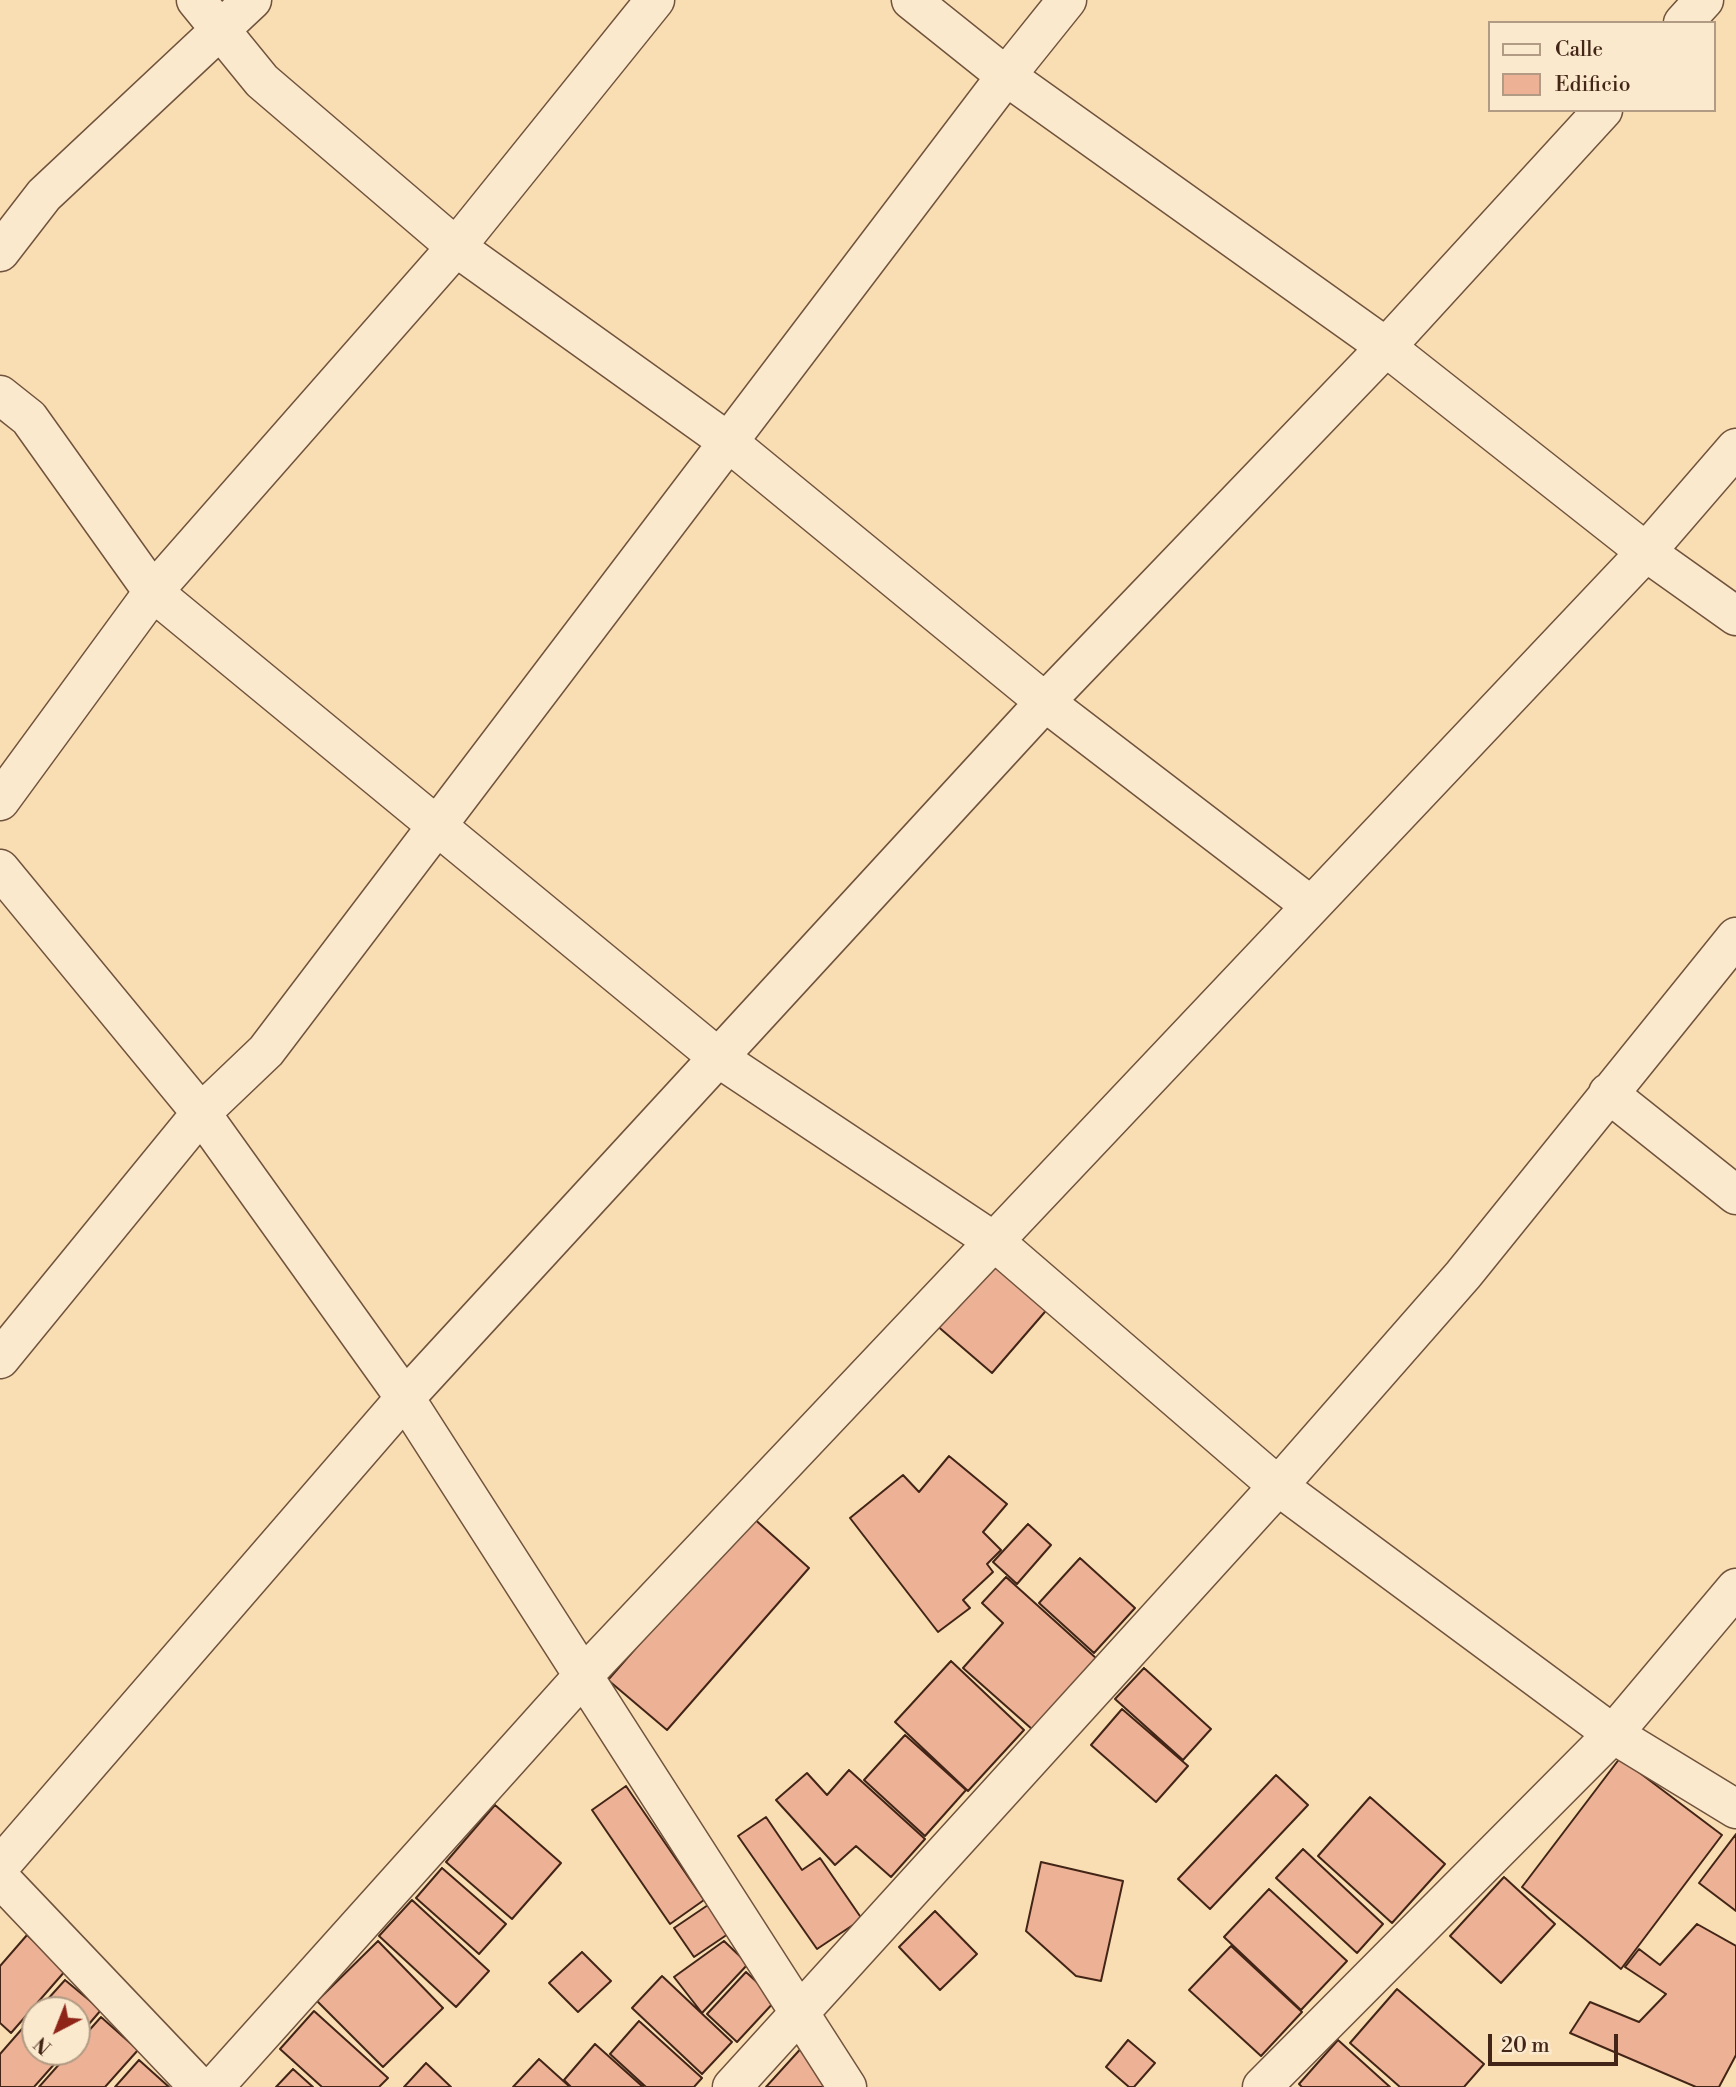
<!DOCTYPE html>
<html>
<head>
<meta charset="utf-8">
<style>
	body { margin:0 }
	#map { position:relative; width:1736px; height:2087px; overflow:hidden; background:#f9ddb3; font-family:"Libre Bodoni",serif }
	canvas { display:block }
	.legend { position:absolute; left:1488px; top:21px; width:228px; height:91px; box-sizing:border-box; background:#fbe9ce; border:2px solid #b19b84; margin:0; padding:9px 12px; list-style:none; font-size:21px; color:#422516 }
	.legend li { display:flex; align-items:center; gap:14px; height:35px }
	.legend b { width:35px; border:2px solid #b19b84 }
	.north { position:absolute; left:21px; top:1996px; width:70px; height:70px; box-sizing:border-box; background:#fbe9ce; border:2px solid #b19b84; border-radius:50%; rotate:222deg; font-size:19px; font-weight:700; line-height:28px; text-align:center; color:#422516 }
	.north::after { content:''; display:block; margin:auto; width:24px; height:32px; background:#8f2418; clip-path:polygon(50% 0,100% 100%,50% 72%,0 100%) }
	.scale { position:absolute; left:1488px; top:2034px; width:130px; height:32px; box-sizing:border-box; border:4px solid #422516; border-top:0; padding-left:9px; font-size:21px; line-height:24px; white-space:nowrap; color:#422516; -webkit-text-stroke:5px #fbe9ce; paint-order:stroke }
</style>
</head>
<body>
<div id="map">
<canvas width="1736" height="2087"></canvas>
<ul class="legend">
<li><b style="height:9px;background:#fbe9ce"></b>Calle</li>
<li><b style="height:19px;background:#edb296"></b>Edificio</li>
</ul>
<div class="north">N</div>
<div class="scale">20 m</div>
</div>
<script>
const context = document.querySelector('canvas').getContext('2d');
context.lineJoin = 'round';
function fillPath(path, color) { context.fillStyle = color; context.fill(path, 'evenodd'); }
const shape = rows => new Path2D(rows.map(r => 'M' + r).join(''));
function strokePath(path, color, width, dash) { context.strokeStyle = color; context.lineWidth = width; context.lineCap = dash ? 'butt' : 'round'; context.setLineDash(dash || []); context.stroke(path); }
const building = shape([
	[993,1257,1050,1306,992,1373,935,1324,993,1257],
	[949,1456,1007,1504,983,1532,1001,1550,987,1564,993,1572,963,1600,970,1608,938,1632,850,1518,903,1475,919,1492,949,1456],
	[751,1516,809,1568,667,1730,608,1680,751,1516],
	[1028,1524,1051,1545,1017,1584,993,1562,1028,1524],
	[1080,1558,1135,1608,1094,1653,1039,1603,1080,1558],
	[1006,1577,1097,1659,1033,1730,963,1668,1003,1623,982,1603,1006,1577],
	[951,1661,1024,1730,968,1791,895,1722,951,1661],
	[1144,1668,1211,1729,1183,1760,1115,1699,1144,1668],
	[1122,1709,1188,1766,1156,1802,1091,1745,1122,1709],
	[905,1735,966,1790,925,1836,864,1780,905,1735],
	[1620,1758,1722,1835,1621,1969,1522,1887,1620,1758],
	[849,1770,925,1839,891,1877,856,1846,835,1865,776,1800,807,1773,827,1795,849,1770],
	[1276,1775,1308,1805,1210,1909,1178,1879,1276,1775],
	[626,1786,704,1900,670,1924,592,1810,626,1786],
	[1370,1797,1445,1864,1392,1923,1318,1856,1370,1797],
	[495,1805,561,1863,512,1919,446,1862,495,1805],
	[766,1817,802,1870,820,1858,862,1919,817,1949,738,1836,766,1817],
	[1736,1834,1736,1911,1699,1883,1736,1834],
	[1303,1849,1383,1924,1357,1953,1276,1878,1303,1849],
	[1041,1862,1123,1881,1101,1981,1076,1976,1026,1931,1041,1862],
	[442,1868,506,1924,479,1954,416,1898,442,1868],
	[1504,1877,1555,1924,1501,1983,1450,1936,1504,1877],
	[1269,1889,1347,1961,1301,2010,1224,1937,1269,1889],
	[412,1900,489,1971,456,2007,379,1936,412,1900],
	[708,1905,728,1934,694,1957,674,1928,708,1905],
	[935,1911,977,1954,940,1990,899,1947,935,1911],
	[1697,1924,1736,1946,1736,2055,1719,2087,1696,2087,1570,2033,1590,2002,1639,2022,1666,1994,1625,1967,1639,1949,1660,1965,1697,1924],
	[27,1935,66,1970,11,2033,0,2023,0,1966,27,1935],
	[378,1941,443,2008,383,2067,317,2001,378,1941],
	[724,1941,748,1964,702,2013,674,1977,724,1941],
	[1231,1946,1302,2012,1261,2056,1189,1990,1231,1946],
	[582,1952,611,1981,578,2012,549,1983,582,1952],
	[746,1972,776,2000,737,2042,707,2014,746,1972],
	[662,1976,732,2042,702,2074,632,2008,662,1976],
	[65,1980,101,2010,77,2038,77,2010,38,2010,65,1980],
	[1397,1989,1484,2064,1464,2087,1400,2087,1350,2043,1397,1989],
	[314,2011,388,2078,379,2087,322,2087,280,2049,314,2011],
	[35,2014,35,2052,65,2052,34,2087,0,2087,0,2054,35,2014],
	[101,2017,138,2050,105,2087,39,2087,70,2052,77,2052,77,2044,101,2017],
	[639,2021,702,2078,694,2087,646,2087,610,2054,639,2021],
	[1128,2040,1155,2063,1134,2087,1129,2087,1106,2067,1128,2040],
	[1338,2040,1390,2087,1302,2087,1299,2084,1338,2040],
	[595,2044,643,2087,571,2087,564,2080,595,2044],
	[805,2044,826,2087,766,2087,805,2044],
	[539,2059,570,2087,513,2087,539,2059],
	[139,2060,169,2087,115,2087,139,2060],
	[426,2063,451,2087,404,2087,426,2063],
	[293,2069,313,2087,276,2087,293,2069]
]);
const minor = shape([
	[196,0,262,81,456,247,727,441,1045,702,1310,905],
	[911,0,1006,76,1386,347,1646,552,1736,616],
	[1683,23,1704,0],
	[0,252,44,195,252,0],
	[0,395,29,418,153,592,720,1059,995,1242,1278,1486,1613,1734,1736,1809],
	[0,801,153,592,456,247,655,0],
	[0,869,201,1113,405,1398,847,2087],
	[1608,1093,1736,1195],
	[0,1359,201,1113,266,1051,1006,76,1067,0],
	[0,1866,405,1398,1045,702,1386,347,1603,110],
	[0,1878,199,2087],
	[214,2087,582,1677,1646,552,1736,448],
	[732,2087,1278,1486,1463,1275,1736,937],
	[1262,2087,1613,1734,1736,1588]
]);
fillPath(building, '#edb296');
strokePath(building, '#422516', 2);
strokePath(minor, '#70533d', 41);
strokePath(minor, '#fbe9ce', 38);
</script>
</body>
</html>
